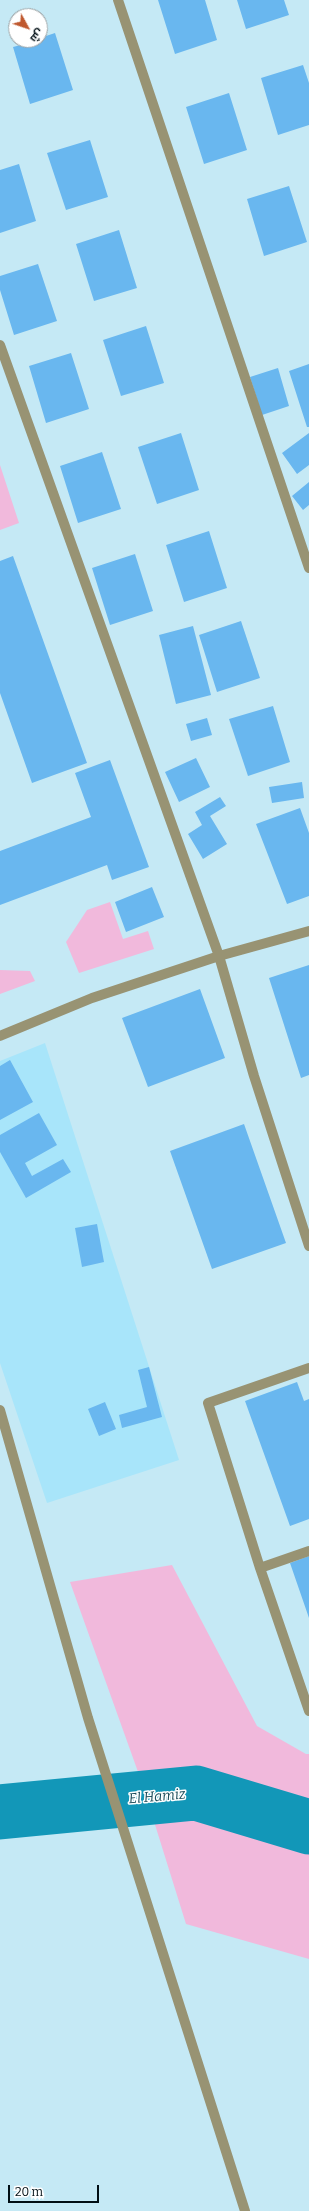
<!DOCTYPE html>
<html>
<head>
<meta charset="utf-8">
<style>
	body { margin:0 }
	#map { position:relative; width:309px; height:2211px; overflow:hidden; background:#c5e9f5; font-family:Bitter,Cairo,serif }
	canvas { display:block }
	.north { position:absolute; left:8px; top:8px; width:40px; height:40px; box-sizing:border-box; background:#fff; border:1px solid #999fa1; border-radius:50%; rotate:130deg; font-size:11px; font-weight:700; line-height:16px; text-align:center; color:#000e14 }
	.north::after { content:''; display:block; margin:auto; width:14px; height:18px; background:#bf582e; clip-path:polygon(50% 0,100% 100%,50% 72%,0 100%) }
	.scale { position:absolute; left:8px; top:2185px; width:91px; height:18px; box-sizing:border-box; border:2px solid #000e14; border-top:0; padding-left:5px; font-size:12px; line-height:14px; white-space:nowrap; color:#000e14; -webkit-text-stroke:3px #fff; paint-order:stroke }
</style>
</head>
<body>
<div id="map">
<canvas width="309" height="2211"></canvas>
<div class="north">ش</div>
<div class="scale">20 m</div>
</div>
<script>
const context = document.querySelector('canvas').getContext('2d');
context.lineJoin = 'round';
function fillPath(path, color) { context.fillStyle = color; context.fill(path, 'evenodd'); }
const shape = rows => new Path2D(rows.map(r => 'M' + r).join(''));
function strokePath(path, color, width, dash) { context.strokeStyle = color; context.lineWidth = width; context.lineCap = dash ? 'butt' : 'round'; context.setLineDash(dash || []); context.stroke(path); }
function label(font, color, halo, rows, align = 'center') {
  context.font = font + ' Bitter,serif'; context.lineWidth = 3; context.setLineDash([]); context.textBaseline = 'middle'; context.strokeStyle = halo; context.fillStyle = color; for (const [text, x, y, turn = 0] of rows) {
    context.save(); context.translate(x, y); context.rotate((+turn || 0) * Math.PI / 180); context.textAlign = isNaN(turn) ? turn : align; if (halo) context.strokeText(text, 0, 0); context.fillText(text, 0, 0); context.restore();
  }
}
const built = shape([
	[45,1043,179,1460,47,1503,0,1363,0,1061]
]);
const green = shape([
	[0,465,19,523,0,530],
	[110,902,123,939,148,931,154,949,79,973,66,942,87,910],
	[0,970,30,971,35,981,0,994],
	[172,1565,257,1726,306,1754,309,1754,309,1959,186,1924,142,1783,70,1582]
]);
const river = shape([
	[0,1812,196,1793,309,1827]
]);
const building = shape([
	[158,0,205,0,217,40,175,54],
	[237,0,284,0,289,15,246,29],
	[55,33,73,90,30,104,13,47,40,40,40,38],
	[303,65,309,83,309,125,278,135,261,78],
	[229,93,247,150,204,164,186,107],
	[90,140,108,197,66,210,47,153],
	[19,164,36,221,0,233,0,170],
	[289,186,307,242,264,256,247,199],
	[119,230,137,288,94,301,76,244],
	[38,264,57,321,14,335,0,290,0,276],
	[146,326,164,383,121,396,103,340],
	[71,353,89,409,46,423,29,366],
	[309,364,309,427,307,427,289,371],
	[278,368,289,406,262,415,250,377],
	[181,433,199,490,157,504,138,447],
	[309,433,309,465,297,474,282,453],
	[102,452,121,509,78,523,60,466],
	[309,482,309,505,303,510,292,496],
	[209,531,227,588,184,602,166,545],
	[135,554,153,611,110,625,92,568],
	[13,556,87,763,32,783,0,693,0,561],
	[241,621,260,678,217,692,199,635],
	[193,626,211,695,176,704,159,635],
	[273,706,290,762,248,776,229,719],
	[207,718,212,735,191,741,186,724],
	[196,758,210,787,179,802,165,772],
	[110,760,149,867,112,880,107,865,0,905,0,851,91,817,75,773],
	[302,782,304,798,272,803,269,787],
	[220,797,226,806,210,816,227,844,203,859,188,834,202,825,195,812],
	[300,808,309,833,309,896,287,904,256,824],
	[152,887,164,917,126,932,115,902],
	[309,965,309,1075,301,1078,269,978],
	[200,989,225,1058,148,1087,122,1018],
	[10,1060,33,1102,0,1120,0,1066],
	[39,1113,57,1145,25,1163,32,1176,63,1159,71,1172,26,1198,0,1152,0,1135],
	[244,1124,286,1243,212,1269,170,1151],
	[97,1224,104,1262,82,1267,75,1228],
	[149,1367,162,1417,122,1428,119,1415,147,1407,138,1370],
	[297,1382,304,1401,309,1399,309,1519,290,1526,245,1401],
	[105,1402,116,1429,99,1436,88,1409],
	[309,1556,309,1618,290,1563]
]);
const minor = shape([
	[118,0,309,568],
	[0,345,219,956,254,1076,309,1246],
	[0,1036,92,998,219,956,309,931],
	[309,1368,208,1403,260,1568,309,1711],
	[260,1568,309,1551]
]);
const tertiary = shape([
	[0,1410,88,1718,245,2211]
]);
const waterNames = [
	["El Hamiz",157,1797,-5]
];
fillPath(built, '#a8e5fa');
fillPath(green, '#f1b9dc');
strokePath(river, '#1297b8', 55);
fillPath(building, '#69b7ef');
strokePath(minor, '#989373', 10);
strokePath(tertiary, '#989373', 10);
label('italic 14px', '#1a4b59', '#fff', waterNames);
</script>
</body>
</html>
